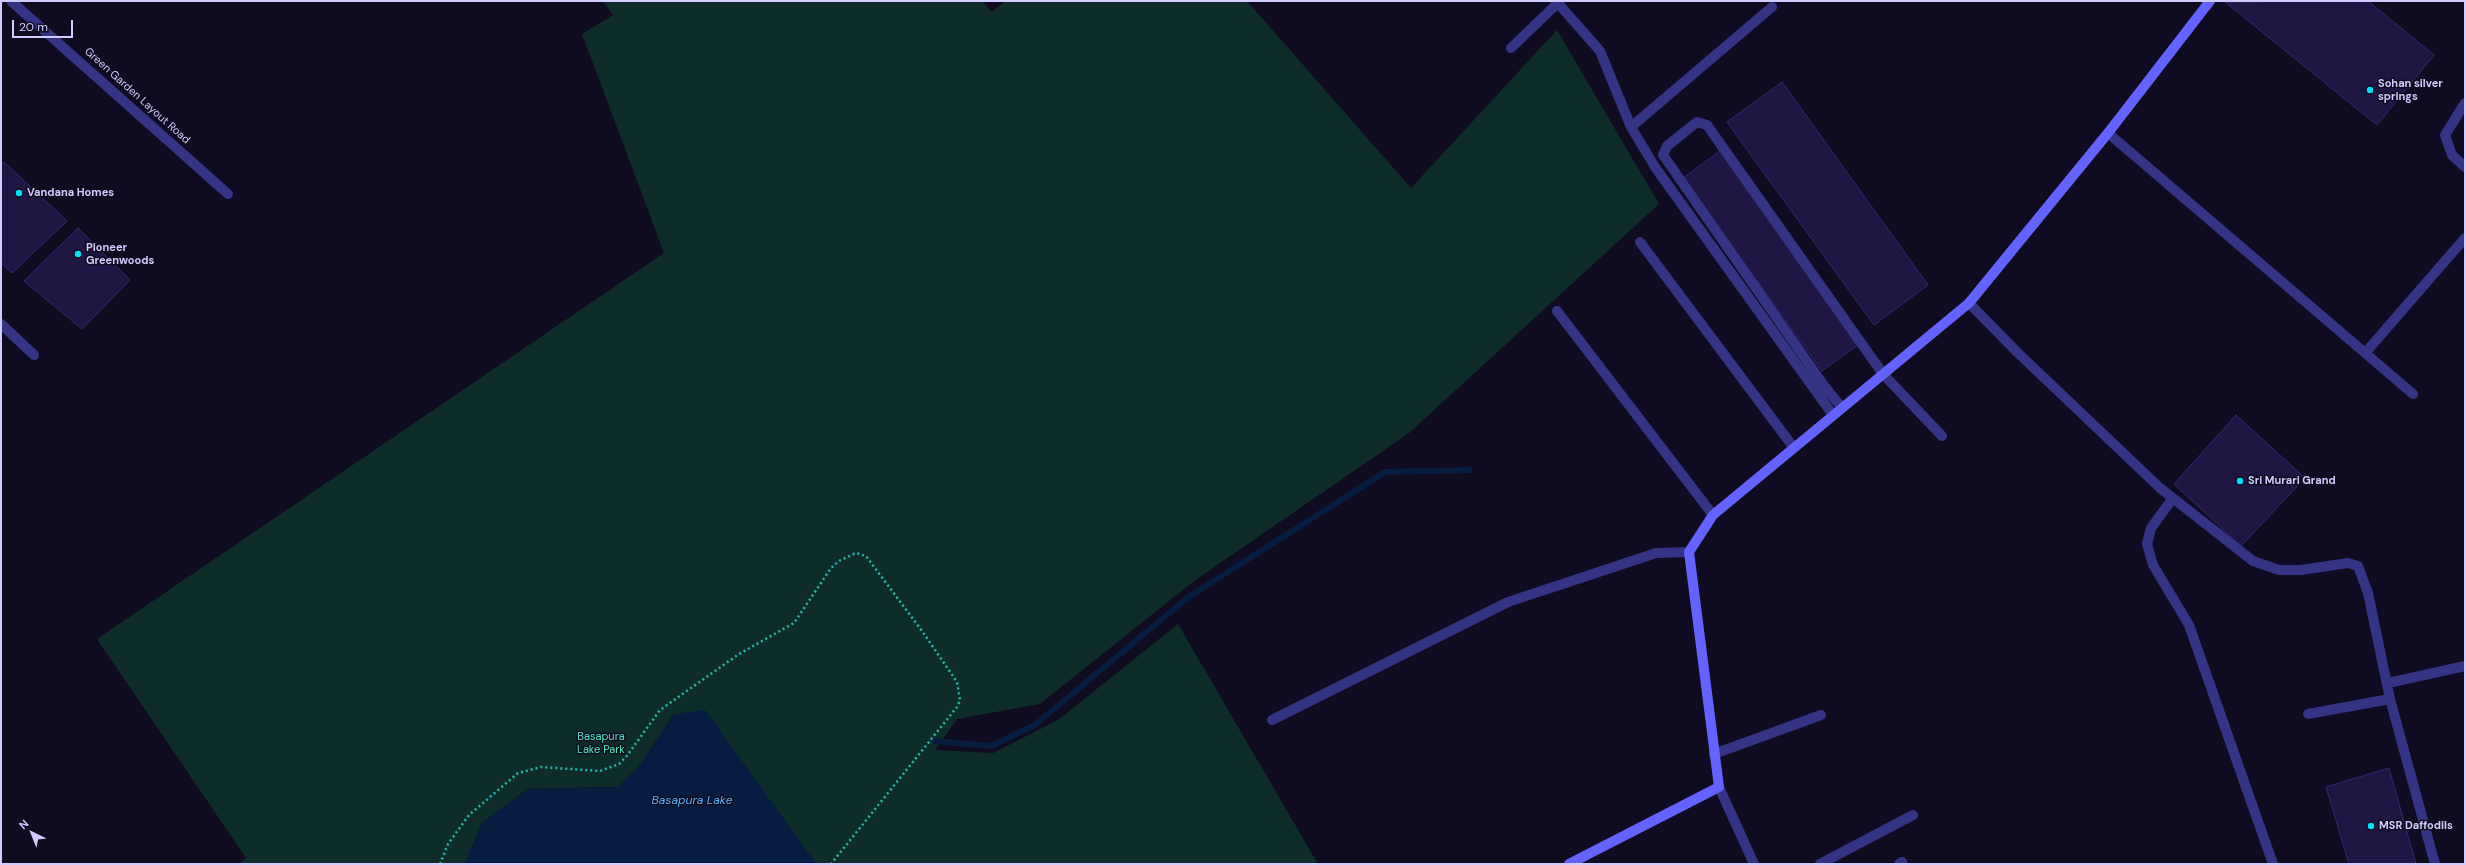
<!DOCTYPE html>
<html>
<head>
<meta charset="utf-8">
<style>
	body { margin:0 }
	#map { position:relative; width:2466px; height:865px; overflow:hidden; background:#0f0c21; font-family:"DM Sans",sans-serif }
	canvas { display:block }
	.frame { position:absolute; inset:0; border:2px solid #d1ccff; pointer-events:none }
	.north { position:absolute; left:12px; top:813px; width:40px; height:40px; -webkit-text-stroke:3px #0f0c21; paint-order:stroke; rotate:317deg; font-size:11px; font-weight:700; line-height:16px; text-align:center; color:#d1ccff }
	.north::after { content:''; display:block; margin:auto; width:14px; height:18px; background:#d1ccff; clip-path:polygon(50% 0,100% 100%,50% 72%,0 100%) }
	.scale { position:absolute; left:12px; top:20px; width:61px; height:18px; box-sizing:border-box; border:2px solid #d1ccff; border-top:0; padding-left:5px; font-size:12px; line-height:14px; white-space:nowrap; color:#d1ccff; -webkit-text-stroke:3px #0f0c21; paint-order:stroke }
</style>
</head>
<body>
<div id="map">
<canvas width="2466" height="865"></canvas>
<div class="frame"></div>
<div class="north">N</div>
<div class="scale">20 m</div>
</div>
<script>
const context = document.querySelector('canvas').getContext('2d');
context.lineJoin = 'round';
function fillPath(path, color) { context.fillStyle = color; context.fill(path, 'evenodd'); }
const shape = rows => new Path2D(rows.map(r => 'M' + r).join(''));
function strokePath(path, color, width, dash) { context.strokeStyle = color; context.lineWidth = width; context.lineCap = dash ? 'butt' : 'round'; context.setLineDash(dash || []); context.stroke(path); }
function label(font, color, halo, rows, align = 'center') {
  context.font = font + ' "DM Sans",sans-serif'; context.lineWidth = 3; context.setLineDash([]); context.textBaseline = 'middle'; context.strokeStyle = halo; context.fillStyle = color; for (const [text, x, y, turn = 0] of rows) {
    context.save(); context.translate(x, y); context.rotate((+turn || 0) * Math.PI / 180); context.textAlign = isNaN(turn) ? turn : align; if (halo) context.strokeText(text, 0, 0); context.fillText(text, 0, 0); context.restore();
  }
}
const green = shape([
	[603,1,983,1,991,12,1006,1,1247,1,1411,188,1557,30,1659,204,1409,433,1194,581,1040,704,957,719,935,750,993,753,1058,720,1178,624,1318,864,813,864,814,862,674,714,638,768,618,787,528,789,482,823,465,864,239,864,246,858,97,639,664,253,582,34,613,15]
]);
const water = shape([
	[705,710,815,862,813,864,465,864,482,823,528,789,618,787,638,768,674,714]
]);
const stream = shape([
	[935,741,991,746,1035,725,1187,598,1385,472,1470,470]
]);
const building = shape([
	[2368,1,2434,55,2377,125,2225,2,2368,1],
	[1782,82,1928,285,1874,325,1727,122,1782,82],
	[1720,151,1859,344,1822,371,1683,178,1720,151],
	[4,162,67,221,12,273,1,263,1,165,4,162],
	[78,228,130,280,82,329,24,281,78,228],
	[2236,415,2305,478,2241,546,2174,484,2236,415],
	[2389,768,2416,864,2349,864,2326,787,2389,768]
]);
const path = shape([
	[440,864,448,844,469,815,518,773,541,767,600,771,619,764,626,757,660,710,739,654,794,623,831,568,839,561,856,553,866,556,922,631,957,682,960,700,957,707,831,864]
]);
const lane = shape([
	[1272,720,1508,602,1656,553,1689,552]
]);
const street = shape([
	[11,1,228,194],
	[1556,1,1600,51,1631,127,1655,167,1833,415],
	[1511,48,1560,1],
	[2465,103,2445,135,2452,155,2465,167],
	[1631,127,1772,7],
	[2108,133,2413,394],
	[1640,242,1794,448],
	[1969,303,2017,352,2160,488,2253,561,2279,570,2301,570,2348,563,2358,566,2368,593,2390,699,2435,864],
	[1557,311,1713,515],
	[1,324,34,355],
	[2366,352,2465,238],
	[1842,408,1825,387,1663,155,1667,146,1697,122,1707,125,1883,374,1942,436],
	[2173,498,2151,528,2147,544,2153,565,2189,625,2273,864],
	[2388,683,2465,666],
	[2308,714,2390,699],
	[1714,754,1821,715],
	[1719,787,1754,864],
	[1820,864,1913,815],
	[1899,864,1902,862]
]);
const secondary = shape([
	[1569,864,1719,787,1689,552,1713,515,1969,303,2108,133,2210,1]
]);
const markers = [
	[2370,90,4,"#00e1f7"],
	[19,193,4,"#00e1f7"],
	[78,254,4,"#00e1f7"],
	[2240,481,4,"#00e1f7"],
	[2371,826,4,"#00e1f7"]
];
const poiNames = [
	["Sohan silver",2378,84],
	["springs",2378,97],
	["Vandana Homes",27,193],
	["Pioneer",86,248],
	["Greenwoods",86,261],
	["Sri Murari Grand",2248,481],
	["MSR Daffodils",2379,826]
];
const streetNames = [
	["Green Garden Layout Road",137,96,42]
];
const parkNames = [
	["Basapura",601,737],
	["Lake Park",601,750]
];
const waterNames = [
	["Basapura Lake",692,801]
];
fillPath(green, '#0e2c2a');
fillPath(water, '#061c40');
strokePath(stream, '#061c40', 6);
fillPath(building, '#1f1644');
strokePath(building, '#352771', 1);
strokePath(path, '#26b9af', 2.5, [2, 3]);
strokePath(lane, '#353384', 10);
strokePath(street, '#353384', 10);
strokePath(secondary, '#6563ff', 10);
for (const [x, y, r, color] of markers) { const dot = new Path2D(); dot.arc(x, y, r, 0, 2 * Math.PI); context.fillStyle = color; context.fill(dot); strokePath(dot, '#0f0c21', 1.5); }
label('bold 11px', '#d1ccff', '#0f0c21', poiNames, 'left');
label('11px', '#d1ccff', '#0f0c21', streetNames);
label('11px', '#50e6bf', '#0f0c21', parkNames);
label('italic 12px', '#5ab5ff', '#0f0c21', waterNames);
</script>
</body>
</html>
